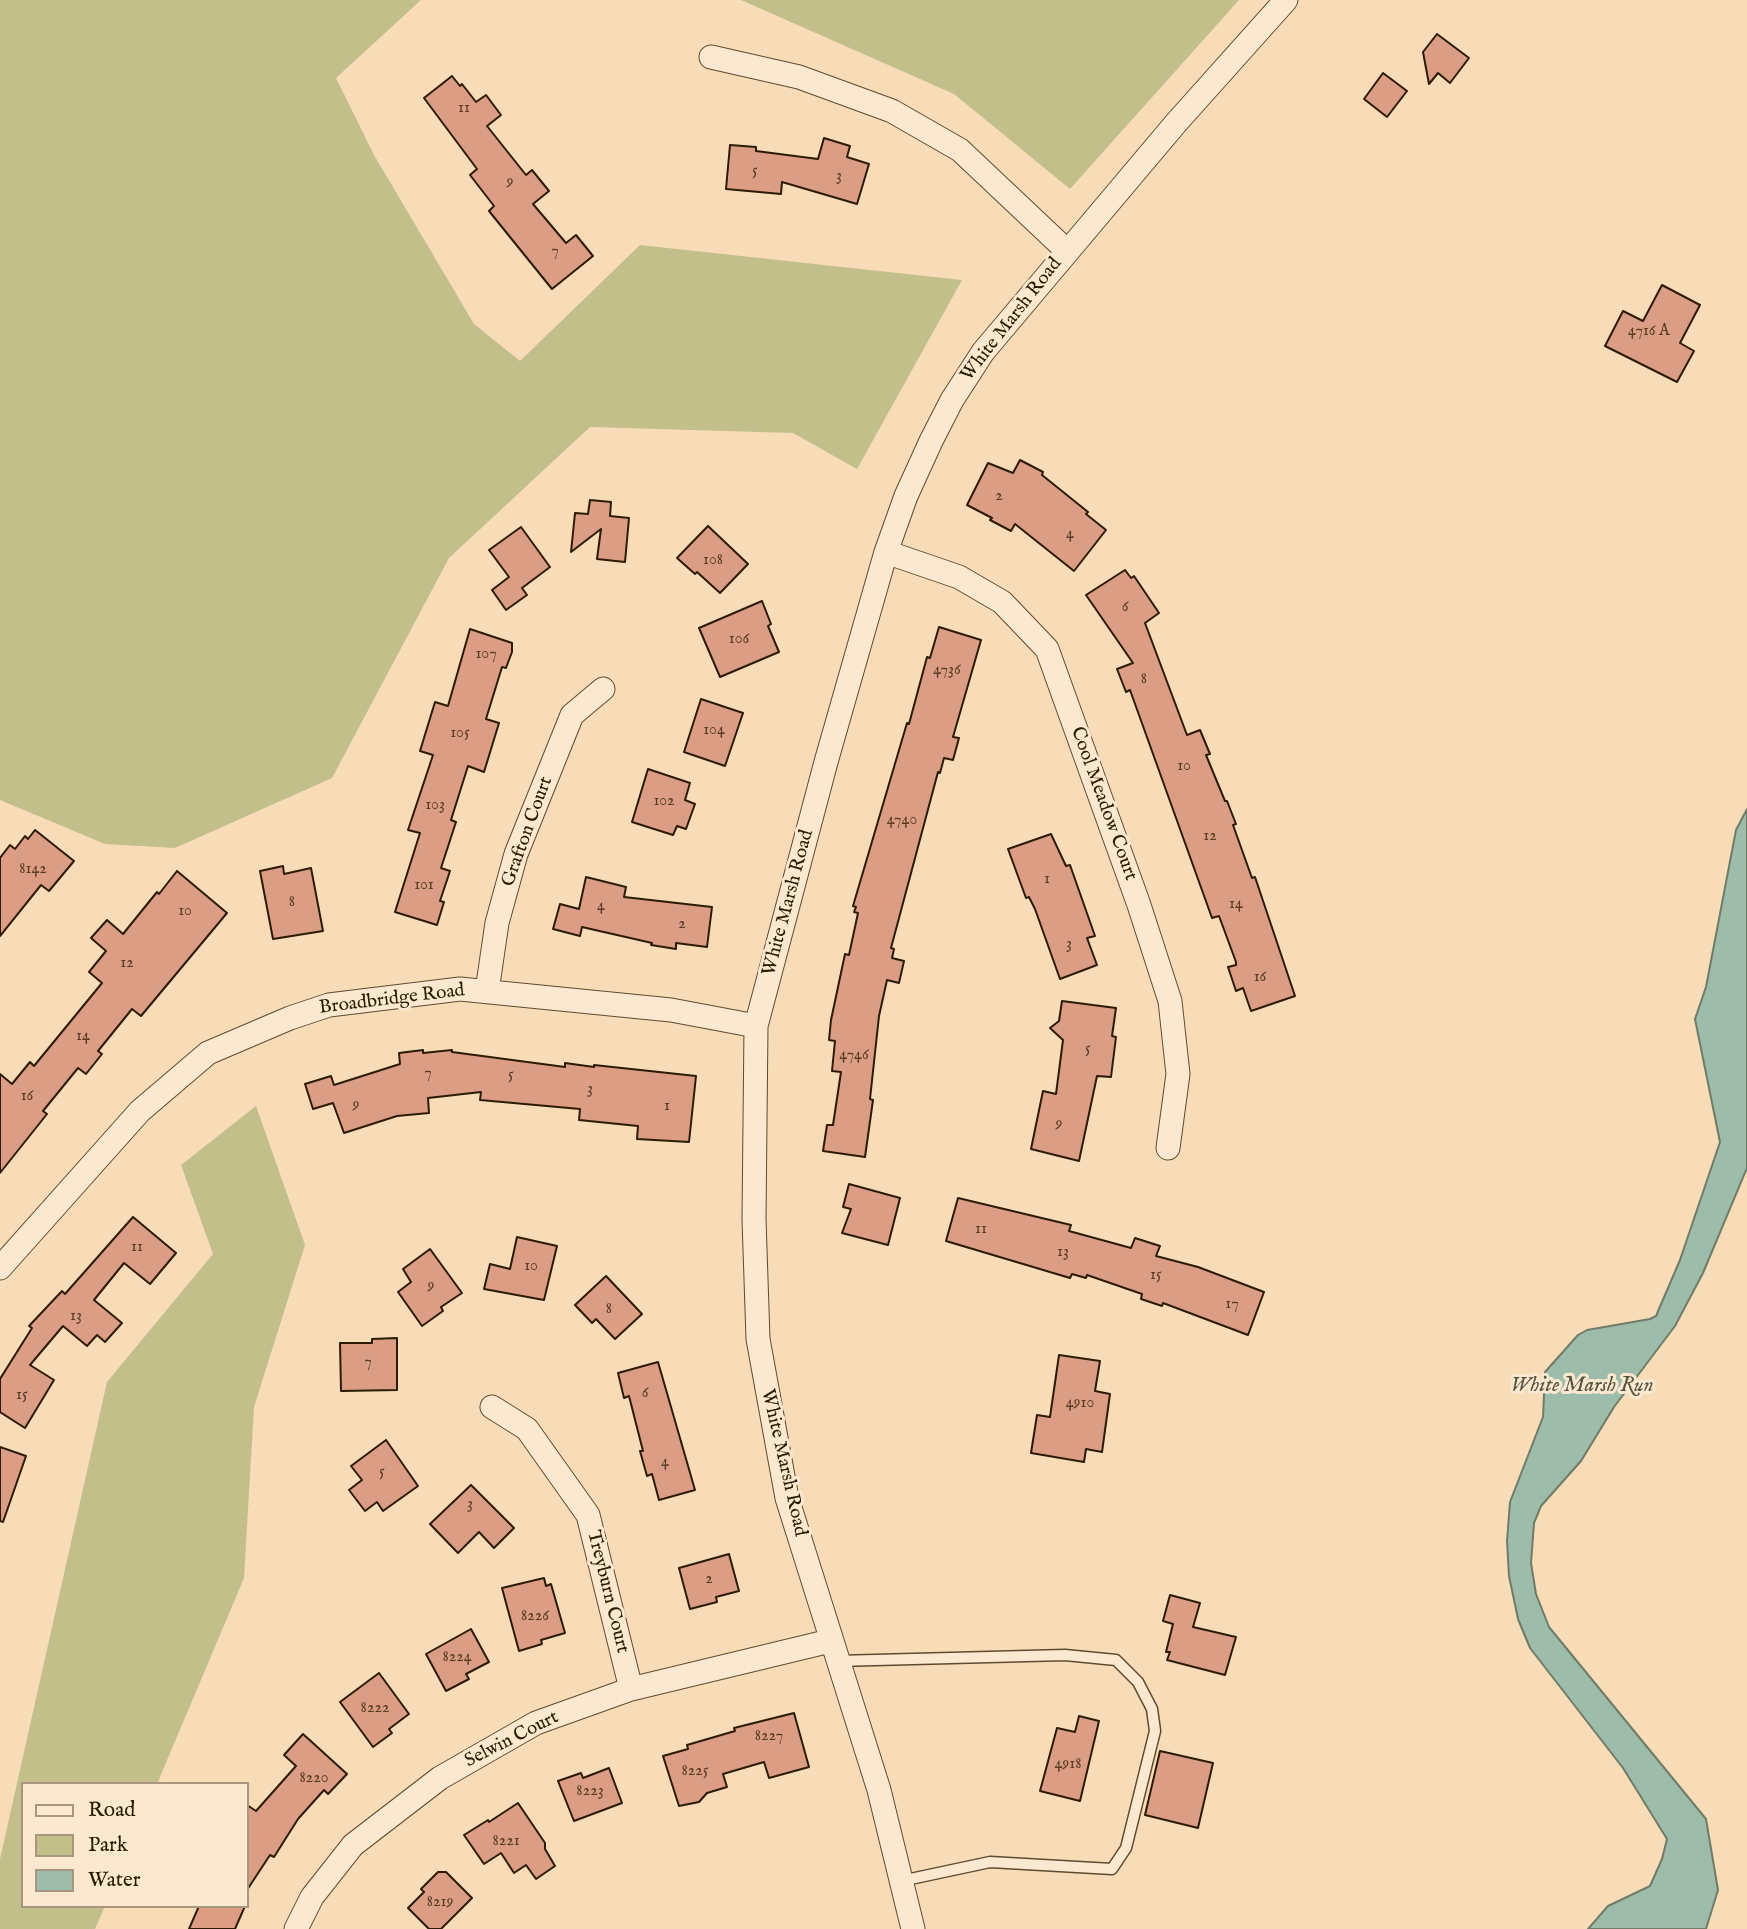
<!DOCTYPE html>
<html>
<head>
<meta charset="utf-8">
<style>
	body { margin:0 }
	#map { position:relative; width:1747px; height:1929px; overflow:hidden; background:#f8dcb7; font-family:"IM FELL English",serif }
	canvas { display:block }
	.legend { position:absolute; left:21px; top:1782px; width:228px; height:126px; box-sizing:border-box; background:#fae8d0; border:2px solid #a8967e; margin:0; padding:9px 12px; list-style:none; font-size:21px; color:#2c1b02 }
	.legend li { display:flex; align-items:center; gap:14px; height:35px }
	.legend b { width:35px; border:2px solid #a8967e }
</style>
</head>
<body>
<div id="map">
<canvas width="1747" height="1929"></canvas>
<ul class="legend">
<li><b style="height:9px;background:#fae8d0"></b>Road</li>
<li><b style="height:19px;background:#c2bf8b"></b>Park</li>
<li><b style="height:19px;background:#9ebcaa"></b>Water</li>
</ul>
</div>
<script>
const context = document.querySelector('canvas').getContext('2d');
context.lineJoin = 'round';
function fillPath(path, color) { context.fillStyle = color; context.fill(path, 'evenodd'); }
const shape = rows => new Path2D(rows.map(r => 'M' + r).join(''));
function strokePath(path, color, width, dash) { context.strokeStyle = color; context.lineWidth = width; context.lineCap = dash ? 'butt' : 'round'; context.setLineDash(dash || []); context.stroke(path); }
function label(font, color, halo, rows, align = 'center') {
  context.font = font + ' "IM FELL English",serif'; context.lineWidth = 6; context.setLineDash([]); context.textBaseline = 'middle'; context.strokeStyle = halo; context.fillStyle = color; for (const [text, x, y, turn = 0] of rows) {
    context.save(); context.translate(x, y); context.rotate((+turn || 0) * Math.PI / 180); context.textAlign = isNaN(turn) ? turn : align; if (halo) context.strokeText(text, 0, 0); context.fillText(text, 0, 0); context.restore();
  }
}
const green = shape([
	[0,0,421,0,336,78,374,155,474,324,520,361,640,245,962,280,857,469,793,433,590,427,449,558,332,778,175,848,105,844,0,800],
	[741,0,1239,0,1070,189,954,94],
	[256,1106,305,1245,254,1407,244,1578,157,1784,23,1784,23,1906,105,1906,95,1929,0,1929,0,1859,107,1382,213,1254,181,1165]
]);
const water = shape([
	[1747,809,1747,1168,1703,1273,1675,1326,1614,1407,1581,1461,1541,1506,1534,1523,1531,1563,1536,1594,1549,1627,1706,1819,1718,1890,1706,1929,1588,1929,1608,1906,1650,1886,1662,1859,1667,1839,1623,1768,1530,1648,1518,1619,1509,1576,1507,1541,1510,1502,1543,1417,1545,1372,1578,1335,1587,1330,1650,1319,1656,1316,1680,1260,1720,1142,1695,1019,1706,987,1736,830,1747,809]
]);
const building = shape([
	[1437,34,1469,58,1450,83,1438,73,1429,84,1423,52,1437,34],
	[1383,73,1407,91,1387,117,1364,99,1383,73],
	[452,76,460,86,462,84,476,102,486,95,501,115,487,126,526,175,532,170,549,191,533,204,566,243,576,235,593,256,552,289,489,211,494,206,470,175,477,169,424,98,452,76],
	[824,138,850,146,847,157,869,164,857,204,782,182,781,194,726,189,730,145,756,147,756,151,818,159,824,138],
	[1662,285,1700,305,1680,343,1694,351,1677,382,1605,346,1623,311,1643,321,1662,285],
	[1020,460,1043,472,1042,475,1088,512,1086,514,1106,530,1074,571,1015,524,1011,531,990,520,992,518,967,505,988,463,1013,473,1020,460],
	[590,500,611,502,610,516,629,518,625,562,597,559,601,529,571,552,575,513,588,514,590,500],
	[708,526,748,564,720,593,697,572,695,574,677,558,708,526],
	[521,527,550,567,522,588,527,595,506,610,492,590,509,577,489,550,521,527],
	[1125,570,1131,578,1134,576,1159,613,1145,623,1187,735,1200,730,1210,754,1206,755,1225,801,1227,801,1236,824,1233,825,1252,878,1255,877,1295,996,1251,1011,1243,988,1236,991,1228,967,1236,965,1236,962,1219,916,1212,918,1130,690,1126,692,1117,669,1133,663,1086,595,1125,570],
	[762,601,771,624,768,626,779,652,720,677,699,628,762,601],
	[939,627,981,640,953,737,959,738,953,760,944,758,940,773,938,772,891,948,894,949,892,958,904,961,899,983,887,980,879,1016,870,1099,873,1100,865,1157,823,1151,827,1125,833,1125,841,1072,832,1071,835,1041,829,1040,831,1020,845,954,849,955,858,913,854,912,856,907,853,906,907,723,909,724,927,657,930,658,939,627],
	[470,629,512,643,512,652,506,668,502,667,486,719,499,723,484,772,468,766,451,820,456,822,441,868,450,871,440,901,444,902,437,925,395,912,420,833,408,830,433,755,420,751,435,702,448,706,470,629],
	[701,699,743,713,725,766,684,752,701,699],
	[648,769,690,783,685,800,695,804,686,829,677,826,673,835,632,822,648,769],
	[35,830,74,861,49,891,41,885,0,936,0,858,10,845,15,849,25,836,28,839,35,830],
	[1051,834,1066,866,1070,865,1095,936,1087,938,1097,965,1060,979,1035,909,1029,897,1026,898,1008,849,1051,834],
	[283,866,284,874,311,868,323,931,273,939,260,871,283,866],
	[177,871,227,913,141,1016,132,1009,98,1051,102,1054,86,1074,78,1068,43,1111,47,1114,0,1173,0,1074,12,1084,30,1062,34,1066,102,983,89,972,106,951,91,938,107,920,123,934,157,892,159,894,177,871],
	[586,877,626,887,624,897,712,907,707,947,676,943,676,949,651,945,652,943,582,927,580,936,553,929,560,904,579,909,586,877],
	[1062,1001,1116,1008,1112,1036,1116,1037,1111,1077,1097,1076,1079,1161,1031,1149,1043,1091,1056,1094,1063,1040,1050,1028,1059,1021,1062,1001],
	[423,1050,423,1053,452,1050,452,1052,565,1067,565,1063,594,1067,594,1065,696,1076,689,1142,637,1139,638,1126,579,1120,580,1109,480,1100,481,1092,428,1098,429,1113,397,1116,344,1133,333,1103,313,1109,305,1084,331,1076,334,1085,400,1064,399,1053,423,1050],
	[849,1184,900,1198,888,1245,842,1233,851,1209,843,1207,849,1184],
	[958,1198,1071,1225,1069,1231,1131,1248,1135,1238,1160,1246,1156,1256,1198,1267,1264,1292,1248,1335,1163,1303,1162,1306,1141,1299,1142,1294,1087,1275,1086,1278,1072,1274,1070,1278,946,1241,958,1198],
	[133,1217,176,1253,150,1284,124,1263,94,1300,122,1323,105,1342,97,1335,87,1346,63,1326,30,1365,54,1380,25,1428,0,1412,0,1379,32,1328,29,1326,62,1291,65,1294,133,1217],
	[517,1237,557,1246,544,1300,484,1289,490,1264,510,1269,517,1237],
	[430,1249,462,1293,441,1307,443,1311,422,1326,398,1292,411,1282,403,1269,430,1249],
	[606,1276,642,1314,615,1339,596,1319,592,1323,575,1305,606,1276],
	[397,1338,397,1390,341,1391,340,1343,372,1343,372,1339,397,1338],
	[1059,1355,1100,1361,1095,1391,1110,1394,1102,1452,1086,1449,1084,1462,1031,1453,1037,1415,1050,1417,1059,1355],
	[658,1362,695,1490,659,1500,652,1474,647,1476,640,1451,643,1451,629,1396,624,1398,618,1373,658,1362],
	[386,1440,418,1486,383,1511,377,1502,365,1511,349,1490,362,1480,351,1466,386,1440],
	[0,1447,26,1456,3,1522,0,1521,0,1447],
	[471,1485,514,1528,494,1548,479,1532,458,1553,430,1524,471,1485],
	[729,1554,739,1591,716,1597,717,1602,690,1609,679,1568,729,1554],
	[544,1578,546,1586,551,1584,565,1633,541,1640,542,1644,519,1651,502,1588,544,1578],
	[1170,1595,1200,1603,1193,1627,1236,1637,1225,1675,1167,1660,1170,1652,1166,1652,1173,1624,1163,1621,1170,1595],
	[471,1629,489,1662,466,1674,469,1679,446,1691,426,1654,471,1629],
	[379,1673,409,1714,389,1729,392,1733,373,1747,340,1702,379,1673],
	[794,1713,809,1767,769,1778,764,1762,723,1774,727,1787,707,1793,699,1802,679,1806,663,1756,688,1749,687,1745,735,1731,734,1728,794,1713],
	[1079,1716,1099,1721,1080,1801,1040,1791,1057,1728,1075,1732,1079,1716],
	[303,1734,347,1774,328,1794,324,1790,298,1819,274,1857,270,1855,247,1890,247,1805,256,1811,296,1766,284,1755,303,1734],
	[1160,1751,1213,1763,1198,1828,1145,1815,1160,1751],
	[609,1768,622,1803,574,1821,558,1781,581,1773,583,1778,609,1768],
	[518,1803,545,1843,545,1849,555,1866,536,1879,526,1865,514,1873,501,1853,484,1864,464,1835,488,1820,489,1822,518,1803],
	[438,1872,446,1872,472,1898,441,1929,429,1929,408,1908,424,1892,421,1889,438,1872],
	[199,1906,245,1906,235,1929,189,1929,199,1906]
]);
const lane = shape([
	[837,1661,1065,1655,1116,1660,1138,1682,1152,1709,1155,1731,1126,1848,1112,1869,990,1862,901,1881]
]);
const street = shape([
	[711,57,799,77,892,111,960,150,1066,250],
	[886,552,959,577,1002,602,1047,649,1139,905,1170,1001,1178,1074,1168,1148],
	[487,991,497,923,516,854,572,715,603,689],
	[0,1268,140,1111,208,1053,290,1018,329,1005,460,989,671,1010,756,1026],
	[492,1407,527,1429,588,1515,631,1689],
	[296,1929,312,1897,353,1845,440,1778,536,1723,631,1689,830,1641],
	[913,1929,879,1790,787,1498,758,1339,754,1219,756,1026,826,762,886,552,906,496,931,441,952,400,983,352,1176,123,1286,0]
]);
const numberNames = [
	["11",464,109],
	["5",755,172],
	["3",839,177],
	["9",510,183],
	["7",555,252],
	["4716 A",1649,332],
	["2",999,497],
	["4",1070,535],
	["108",713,561],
	["6",1125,608],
	["106",739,640],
	["107",486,655],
	["4736",947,671],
	["8",1144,680],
	["104",714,731],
	["105",460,734],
	["10",1184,767],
	["102",664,802],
	["103",435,806],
	["4740",902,821],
	["12",1210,837],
	["8142",33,870],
	["1",1047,880],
	["101",424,886],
	["8",292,903],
	["14",1236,905],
	["4",601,907],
	["10",185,912],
	["2",682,925],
	["3",1069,945],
	["12",127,964],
	["16",1260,978],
	["14",83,1037],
	["5",1088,1050],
	["4746",854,1056],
	["7",428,1074],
	["5",511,1076],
	["3",590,1090],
	["16",27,1097],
	["9",356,1106],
	["1",667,1107],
	["9",1059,1125],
	["11",981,1230],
	["11",137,1248],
	["13",1063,1253],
	["10",531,1267],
	["15",1156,1276],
	["9",431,1287],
	["17",1232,1305],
	["8",609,1310],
	["13",76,1317],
	["7",368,1363],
	["6",645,1394],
	["15",22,1396],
	["4910",1080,1404],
	["4",665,1463],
	["5",382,1473],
	["3",470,1505],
	["2",709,1580],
	["8226",535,1617],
	["8224",457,1658],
	["8222",375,1709],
	["8227",769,1737],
	["4918",1068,1765],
	["8225",695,1772],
	["8220",314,1779],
	["8223",590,1792],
	["8221",506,1842],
	["8219",440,1903]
];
const streetNames = [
	["White Marsh Road",1012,320,-52],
	["Cool Meadow Court",1103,804,70],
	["Grafton Court",528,832,-70],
	["White Marsh Road",789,903,-75],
	["Broadbridge Road",392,1000,-7],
	["White Marsh Road",783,1463,77],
	["Treyburn Court",607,1592,76],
	["Selwin Court",512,1740,-27]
];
const waterNames = [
	["White Marsh Run",1582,1387]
];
fillPath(green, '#c2bf8b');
fillPath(water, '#9ebcaa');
strokePath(water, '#707c67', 2);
fillPath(building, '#db9e85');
strokePath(building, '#2c1b02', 2);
strokePath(lane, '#5f4b2f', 13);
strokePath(street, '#5f4b2f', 25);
strokePath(lane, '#fae8d0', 10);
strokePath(street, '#fae8d0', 23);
label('16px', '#583c23', null, numberNames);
label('19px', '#2c1b02', '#fae8d0', streetNames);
label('italic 21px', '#54533d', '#fae8d0', waterNames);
</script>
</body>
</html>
